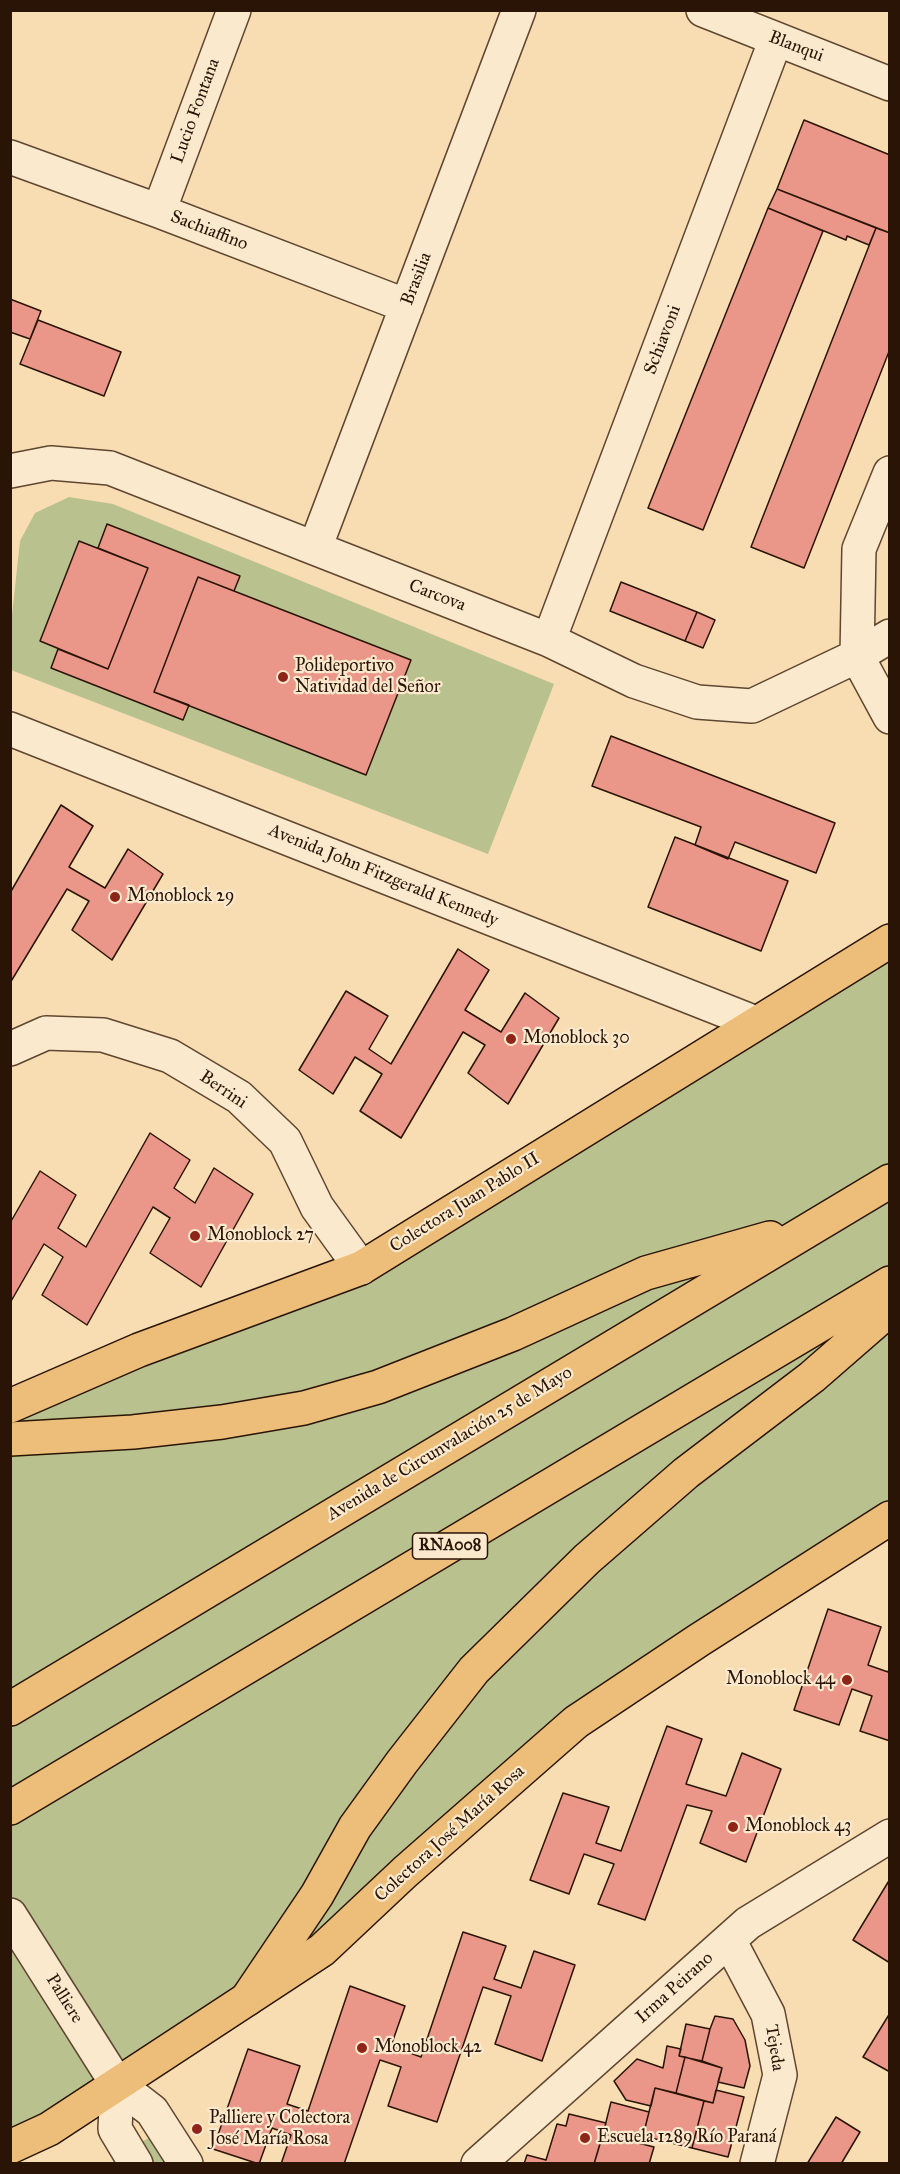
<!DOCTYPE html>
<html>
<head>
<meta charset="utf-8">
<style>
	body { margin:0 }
	#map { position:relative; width:900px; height:2174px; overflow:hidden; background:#f9ddb2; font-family:"IM FELL Great Primer",serif }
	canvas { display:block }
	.frame { position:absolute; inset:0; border:12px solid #2a1405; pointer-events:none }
</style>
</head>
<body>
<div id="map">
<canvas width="900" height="2174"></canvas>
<div class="frame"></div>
</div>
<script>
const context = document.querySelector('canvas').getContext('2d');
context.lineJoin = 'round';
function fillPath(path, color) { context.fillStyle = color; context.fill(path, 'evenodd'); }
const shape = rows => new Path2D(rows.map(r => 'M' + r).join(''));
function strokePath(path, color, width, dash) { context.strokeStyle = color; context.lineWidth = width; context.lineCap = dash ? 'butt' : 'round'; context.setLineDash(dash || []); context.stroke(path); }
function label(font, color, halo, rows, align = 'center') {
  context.font = font + ' "IM FELL Great Primer",serif'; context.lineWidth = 4.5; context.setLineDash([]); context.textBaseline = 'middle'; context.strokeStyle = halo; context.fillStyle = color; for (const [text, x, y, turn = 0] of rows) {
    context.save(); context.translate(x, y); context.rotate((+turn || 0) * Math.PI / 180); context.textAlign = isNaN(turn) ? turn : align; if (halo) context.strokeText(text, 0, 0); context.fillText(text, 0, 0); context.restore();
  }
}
const green = shape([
	[69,497,113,504,554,684,488,854,11,670,11,624,20,541,35,513],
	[889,941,889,1518,699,1640,405,1872,11,2147,11,1406,361,1268],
	[149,2138,156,2142,170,2163,148,2163,141,2142]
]);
const building = shape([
	[804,120,890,155,890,233,777,189,804,120],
	[777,189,876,228,869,245,847,236,846,240,768,208,777,189],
	[768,208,823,231,703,530,648,508,768,208],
	[876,228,890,233,890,349,804,568,751,547,876,228],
	[10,299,41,311,30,339,10,332,10,299],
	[38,320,121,352,104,396,20,364,38,320],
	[107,524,240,576,234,591,198,577,154,692,189,705,183,720,51,668,58,649,108,669,148,568,98,548,107,524],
	[79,541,148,568,108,669,40,641,79,541],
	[198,577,411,660,366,775,154,692,198,577],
	[621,582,697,612,685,641,610,611,621,582],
	[697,612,715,620,703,648,685,641,697,612],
	[611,736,835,823,816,873,735,842,728,859,695,845,701,827,592,786,611,736],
	[61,805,93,826,69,867,105,888,128,849,163,874,112,960,72,930,89,901,67,889,10,983,10,893,61,805],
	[675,837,788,881,761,951,648,907,675,837],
	[458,949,489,970,465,1010,501,1032,525,993,559,1018,508,1104,468,1073,485,1045,463,1032,401,1138,360,1111,382,1074,355,1057,333,1094,299,1070,346,991,388,1016,369,1049,391,1064,458,949],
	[150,1133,190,1160,174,1188,195,1203,214,1168,253,1194,201,1287,150,1253,170,1218,153,1207,87,1325,42,1295,63,1257,44,1244,10,1303,10,1223,40,1171,76,1195,58,1228,86,1247,150,1133],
	[828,1609,881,1627,868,1665,888,1672,890,1666,890,1741,860,1731,872,1696,852,1689,839,1725,794,1710,828,1609],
	[667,1726,702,1739,686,1784,726,1796,742,1753,781,1769,746,1862,700,1843,712,1811,687,1805,645,1920,598,1904,614,1864,584,1854,569,1894,530,1880,563,1793,609,1807,596,1843,621,1851,667,1726],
	[890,1879,890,1963,853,1940,890,1879],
	[463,1932,506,1946,494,1979,521,1988,534,1951,575,1965,542,2061,495,2044,511,1996,483,1987,437,2122,388,2106,401,2067,380,2060,344,2164,281,2164,291,2135,272,2128,259,2164,213,2149,248,2049,300,2066,287,2104,308,2111,350,1986,405,2006,391,2046,421,2057,463,1932],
	[890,2013,890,2072,863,2057,890,2013],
	[715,2016,733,2019,745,2040,750,2066,744,2088,718,2082,722,2068,702,2061,710,2029,715,2016],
	[686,2024,710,2029,702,2061,679,2056,686,2024],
	[667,2046,681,2049,679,2056,685,2057,676,2093,655,2088,651,2106,626,2100,614,2081,637,2059,663,2068,667,2046],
	[685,2057,722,2068,713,2103,676,2093,685,2057],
	[655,2088,704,2101,692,2148,643,2136,655,2088],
	[716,2090,744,2097,728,2157,692,2148,704,2101,713,2103,716,2090],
	[611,2102,649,2112,643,2136,636,2132,634,2141,603,2134,611,2102],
	[569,2114,606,2123,594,2164,524,2164,527,2155,546,2160,557,2124,566,2126,569,2114],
	[836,2117,860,2132,841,2164,807,2164,836,2117],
	[603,2134,654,2147,649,2164,594,2164,603,2134]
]);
const minor = shape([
	[703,10,890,84],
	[10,157,159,211,407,306],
	[159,211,234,10],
	[10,471,51,463,110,468,549,640,634,681,697,702,752,706,857,656,890,636],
	[890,473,859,549,857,656,890,717],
	[315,548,519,10],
	[549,640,776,39],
	[10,729,756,1023],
	[10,1049,46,1033,103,1035,170,1056,239,1097,285,1141,317,1207,361,1268],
	[10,1915,117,2084,152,2111,186,2164],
	[729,1940,768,2014,780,2075,757,2164],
	[117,2084,115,2129,136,2164],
	[478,2164,748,1923,890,1836]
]);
const major = shape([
	[10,1406,139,1350,361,1268,890,941],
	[10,2147,49,2129,322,1950,405,1872,576,1722,699,1640,890,1518]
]);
const highway = shape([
	[10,1439,133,1432,222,1422,304,1408,378,1387,513,1334,646,1273,770,1238],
	[10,1709,890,1181],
	[10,1808,890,1283],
	[247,1999,317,1895,355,1827,402,1762,474,1670,587,1559,686,1473,812,1377,890,1309]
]);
const markers = [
	[283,677,6,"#8f2418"],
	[115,897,6,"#8f2418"],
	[511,1039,6,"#8f2418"],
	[195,1236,6,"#8f2418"],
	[847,1680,6,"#8f2418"],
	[733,1827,6,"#8f2418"],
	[362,2048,6,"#8f2418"],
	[197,2129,6,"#8f2418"],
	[585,2138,6,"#8f2418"]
];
const shields = [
	[450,1546,75]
];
const shieldNames = [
	["RNA008",450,1546]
];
const streetNames = [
	["Blanqui",796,47,21],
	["Lucio Fontana",196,111,-70],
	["Sachiaffino",209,231,21],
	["Brasilia",417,279,-69],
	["Schiavoni",663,340,-69],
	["Carcova",437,596,21],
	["Avenida John Fitzgerald Kennedy",383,876,22],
	["Berrini",223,1090,34],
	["Colectora Juan Pablo II",465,1203,-32],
	["Avenida de Circunvalación 25 de Mayo",450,1444,-31],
	["Colectora José María Rosa",450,1834,-42],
	["Irma Peirano",675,1988,-42],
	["Palliere",64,1999,58],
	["Tejeda",774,2048,81]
];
const poiNames = [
	["Polideportivo",295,667],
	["Natividad del Señor",295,688],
	["Monoblock 29",127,897],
	["Monoblock 30",523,1039],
	["Monoblock 27",207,1236],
	["Monoblock 44",835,1680,"right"],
	["Monoblock 43",745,1827],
	["Monoblock 42",374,2048],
	["Palliere y Colectora",209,2119],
	["José María Rosa",209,2140],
	["Escuela 1289 Río Paraná",597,2138]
];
fillPath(green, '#b9c28f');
fillPath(building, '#ea978a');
strokePath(building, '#2a1405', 1.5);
strokePath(minor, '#5e4630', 36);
strokePath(major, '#2a1405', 36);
strokePath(highway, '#2a1405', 36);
strokePath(minor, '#fbe9cd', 33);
strokePath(major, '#ecbe79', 33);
strokePath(highway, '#ecbe79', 33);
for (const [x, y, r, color] of markers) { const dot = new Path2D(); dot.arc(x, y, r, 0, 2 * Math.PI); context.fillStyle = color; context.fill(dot); strokePath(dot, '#fbe9cd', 2); }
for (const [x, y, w] of shields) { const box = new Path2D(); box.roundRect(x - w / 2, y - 13, w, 26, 4.5); context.fillStyle = '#fbe9cd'; context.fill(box); strokePath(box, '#2a1405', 1.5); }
label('bold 16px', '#2a1405', null, shieldNames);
label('18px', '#2a1405', '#fbe9cd', streetNames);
label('18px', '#2a1405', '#fbe9cd', poiNames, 'left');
</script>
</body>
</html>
